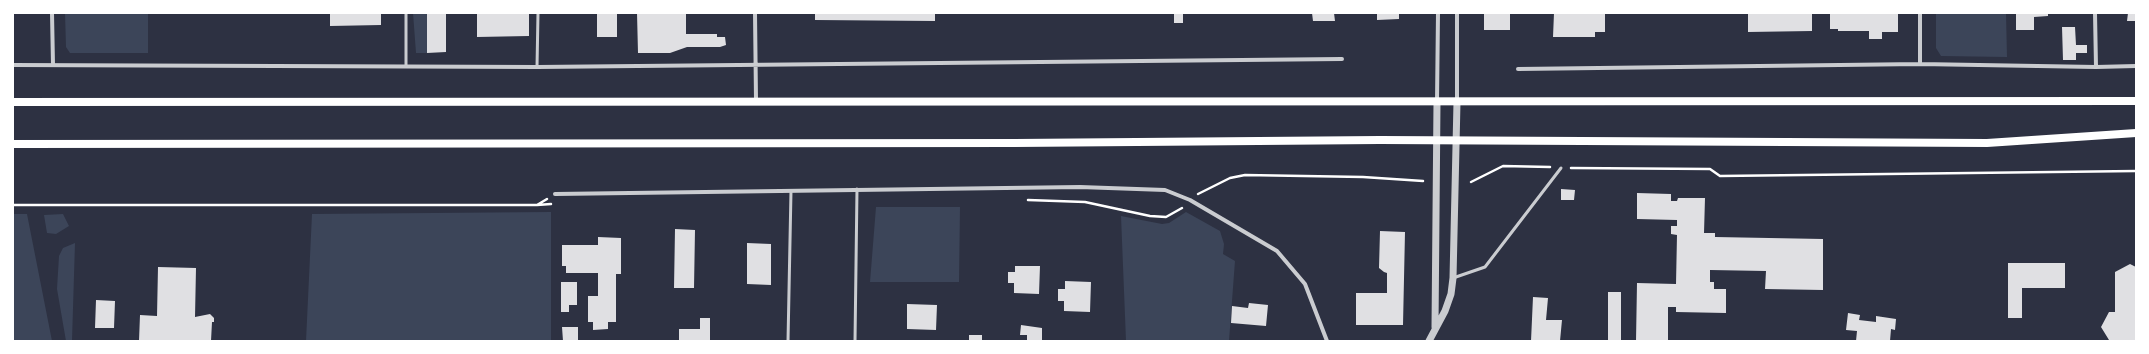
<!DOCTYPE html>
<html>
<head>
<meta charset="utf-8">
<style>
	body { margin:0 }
	#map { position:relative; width:2149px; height:354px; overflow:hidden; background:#2d3142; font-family:"Noto Sans",sans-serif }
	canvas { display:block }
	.frame { position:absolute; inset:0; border:14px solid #fff; pointer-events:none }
</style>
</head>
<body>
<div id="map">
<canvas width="2149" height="354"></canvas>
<div class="frame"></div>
</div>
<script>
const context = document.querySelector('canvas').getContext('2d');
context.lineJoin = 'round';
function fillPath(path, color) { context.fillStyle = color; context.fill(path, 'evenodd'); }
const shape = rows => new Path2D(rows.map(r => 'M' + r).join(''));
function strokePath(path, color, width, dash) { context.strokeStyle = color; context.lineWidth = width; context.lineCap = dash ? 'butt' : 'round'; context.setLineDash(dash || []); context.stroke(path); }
const green = shape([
	[65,13,148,13,148,53,70,53,66,47],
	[413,13,427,13,427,53,416,53],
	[1936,13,2006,13,2007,57,1941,56,1936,48],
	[876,207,960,207,959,282,870,282],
	[551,212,551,341,306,341,312,214],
	[1186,212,1220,231,1224,244,1223,254,1235,261,1229,341,1126,341,1121,216,1162,224,1169,223],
	[13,214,27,214,52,341,13,341],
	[63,214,69,226,56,234,47,233,44,215],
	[75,243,72,341,66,341,57,289,59,256,63,248]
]);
const building = shape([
	[330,13,381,13,381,25,330,26],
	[427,13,446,13,446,52,427,53],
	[477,13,529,13,529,36,477,37],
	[597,13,617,13,617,37,597,37],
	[637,13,686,13,686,34,717,34,717,37,725,37,726,45,720,47,687,47,670,53,638,53],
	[815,13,935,13,935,21,815,20],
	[1174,13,1183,13,1183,23,1174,23],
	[1312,13,1334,13,1335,21,1313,21],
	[1377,13,1399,13,1399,19,1377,20],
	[1484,13,1510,13,1510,30,1484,30],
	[1554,13,1605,13,1605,32,1595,32,1595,37,1553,37],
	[1748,13,1812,13,1812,31,1748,32],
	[1830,13,1898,13,1898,32,1882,32,1882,39,1869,39,1869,31,1838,31,1838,29,1830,29],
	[2016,13,2048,13,2048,16,2034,17,2034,30,2016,30],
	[2128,13,2136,13,2136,21,2127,21],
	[2062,27,2075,27,2076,45,2087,45,2087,53,2076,53,2076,60,2063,60],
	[1561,189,1575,190,1574,200,1561,200],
	[1637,193,1671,194,1671,201,1677,201,1678,198,1705,198,1704,233,1715,233,1715,237,1823,239,1823,290,1765,289,1766,271,1710,270,1710,282,1714,282,1714,289,1726,289,1726,313,1676,312,1676,307,1668,307,1668,341,1636,341,1637,283,1676,284,1677,235,1671,234,1671,226,1677,226,1677,220,1637,219],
	[675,229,695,230,694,288,674,288],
	[1380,231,1405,232,1403,325,1356,325,1356,293,1387,293,1387,273,1384,272,1379,268],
	[598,237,621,238,621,274,616,274,616,322,608,322,608,329,593,330,593,322,588,322,588,296,598,296,598,273,566,273,566,266,562,266,562,245,598,245],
	[747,243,771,244,771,285,747,284],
	[2008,263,2065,263,2065,288,2022,288,2022,318,2008,318],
	[2130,264,2136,267,2136,341,2109,340,2101,327,2109,312,2115,312,2115,272],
	[1015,266,1040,266,1039,294,1014,293,1014,283,1008,283,1008,272,1015,272],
	[158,267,196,268,195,317,210,314,214,318,214,322,212,322,211,341,139,341,140,315,157,316],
	[1065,281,1091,282,1090,312,1064,311,1064,301,1058,301,1058,289,1065,289],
	[561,282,577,282,577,305,569,305,569,312,561,312],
	[1608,292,1621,292,1621,341,1608,341],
	[1533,297,1548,298,1546,320,1562,320,1560,341,1531,341],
	[96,300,115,301,114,328,95,328],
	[1249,303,1268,305,1266,326,1231,323,1232,306,1248,308],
	[907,304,937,305,936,330,907,329],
	[1848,313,1860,315,1859,320,1876,322,1876,316,1896,319,1895,330,1891,329,1890,341,1856,341,1857,331,1846,330],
	[700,318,710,318,710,341,679,341,679,329,700,329],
	[1021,325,1042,328,1042,341,1027,341,1027,335,1020,335],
	[562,327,578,327,578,341,563,341],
	[969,335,982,335,982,341,969,341]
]);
const path = shape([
	[1571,168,1710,169,1720,176,2136,171],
	[1471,182,1503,166,1550,167],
	[1198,194,1230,178,1245,175,1363,177,1423,181],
	[1028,200,1085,202,1150,216,1166,217,1182,208],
	[13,205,537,205,547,199],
	[537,205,551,204]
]);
const service = shape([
	[406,66,406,13],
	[537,67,538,13],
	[1453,278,1485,267,1561,168],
	[788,341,791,191],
	[855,341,857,189]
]);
const minor = shape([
	[52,13,53,65],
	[755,13,756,100],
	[2095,13,2096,67],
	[1920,64,1920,13],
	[13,65,537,67,1342,59],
	[1518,69,1920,64,2096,67,2136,66],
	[1437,102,1438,13],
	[1457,102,1457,13],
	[555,194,1080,187,1165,190,1190,200,1277,251,1305,284,1327,341]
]);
const tertiary = shape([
	[1435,327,1437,102],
	[1429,341,1445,311,1451,294,1453,278,1457,102]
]);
const secondary = shape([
	[13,102,2136,101],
	[13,144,1015,143,1380,140,1987,143,2136,133]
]);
fillPath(green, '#3c4559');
fillPath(building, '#e0e0e3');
strokePath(path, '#fff', 2.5);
strokePath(service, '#caccd0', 3);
strokePath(minor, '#caccd0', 4);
strokePath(tertiary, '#caccd0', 7);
strokePath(secondary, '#fff', 8);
</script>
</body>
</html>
